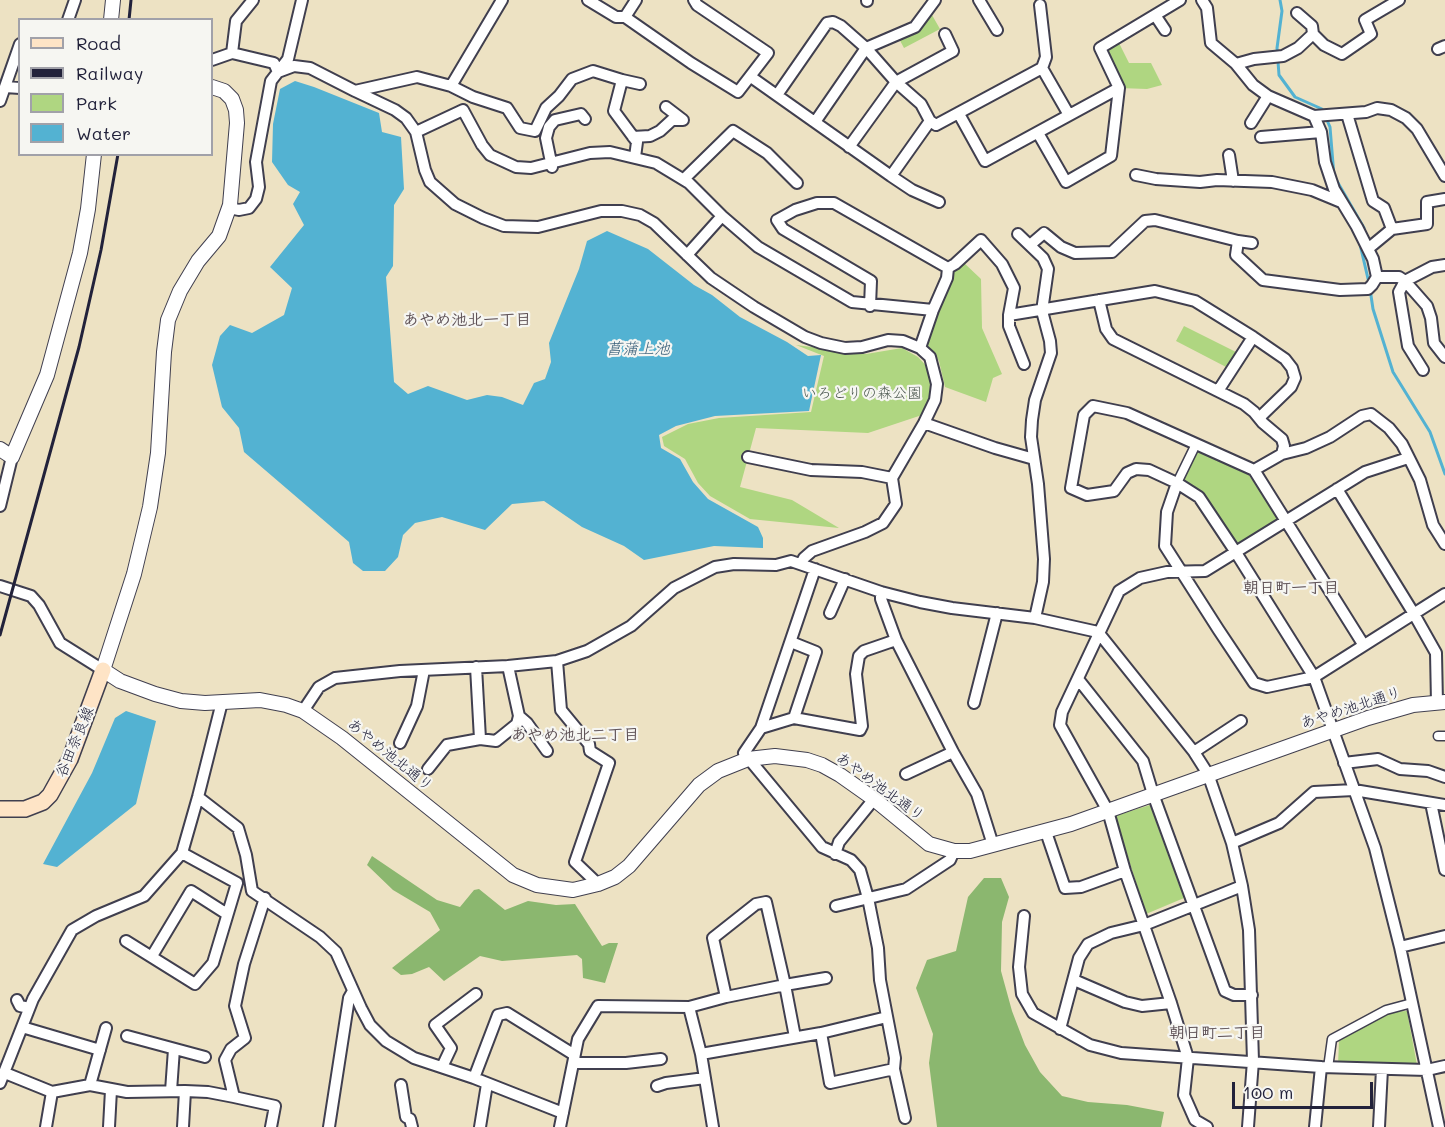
<!DOCTYPE html>
<html>
<head>
<meta charset="utf-8">
<style>
	body { margin:0 }
	#map { position:relative; width:1445px; height:1127px; overflow:hidden; background:#ede2c3; font-family:Mali,sans-serif }
	canvas { display:block }
	.legend { position:absolute; left:18px; top:18px; width:195px; height:138px; box-sizing:border-box; background:#f6f6f2; border:2px solid #a1a1a9; margin:0; padding:8px 10px; list-style:none; font-size:18px; color:#22223b }
	.legend li { display:flex; align-items:center; gap:12px; height:30px }
	.legend b { width:30px; border:2px solid #a1a1a9 }
	.scale { position:absolute; left:1232px; top:1082px; width:141px; height:27px; box-sizing:border-box; border:3px solid #22223b; border-top:0; padding-left:8px; font-size:18px; line-height:21px; white-space:nowrap; color:#22223b; -webkit-text-stroke:4px #f6f6f2; paint-order:stroke }
</style>
</head>
<body>
<div id="map">
<canvas width="1445" height="1127"></canvas>
<ul class="legend">
<li><b style="height:8px;background:#fee4c6"></b>Road</li>
<li><b style="height:8px;background:#22223b"></b>Railway</li>
<li><b style="height:16px;background:#afd681"></b>Park</li>
<li><b style="height:16px;background:#53b2d2"></b>Water</li>
</ul>
<div class="scale">100 m</div>
</div>
<script>
const context = document.querySelector('canvas').getContext('2d');
context.lineJoin = 'round';
function fillPath(path, color) { context.fillStyle = color; context.fill(path, 'evenodd'); }
const shape = rows => new Path2D(rows.map(r => 'M' + r).join(''));
function strokePath(path, color, width, dash) { context.strokeStyle = color; context.lineWidth = width; context.lineCap = dash ? 'butt' : 'round'; context.setLineDash(dash || []); context.stroke(path); }
function label(font, color, halo, rows, align = 'center') {
  context.font = font + ' Mali,"Klee One",sans-serif'; context.lineWidth = 4.5; context.setLineDash([]); context.textBaseline = 'middle'; context.strokeStyle = halo; context.fillStyle = color; for (const [text, x, y, turn = 0] of rows) {
    context.save(); context.translate(x, y); context.rotate((+turn || 0) * Math.PI / 180); context.textAlign = isNaN(turn) ? turn : align; if (halo) context.strokeText(text, 0, 0); context.fillText(text, 0, 0); context.restore();
  }
}
const green = shape([
	[932,15,940,29,904,48,897,35],
	[1119,43,1129,63,1151,63,1162,85,1147,89,1119,88,1109,52,1110,48],
	[963,262,981,279,982,328,1002,374,993,378,986,402,945,387,939,361,925,342,950,277],
	[1184,326,1238,353,1228,368,1176,341],
	[796,345,866,354,902,348,918,357,932,372,933,392,925,414,868,433,756,428,740,487,792,500,839,528,750,519,710,496,698,483,685,459,664,446,662,437,688,424,719,418,811,412,824,356],
	[1198,450,1248,474,1280,519,1238,545,1204,494,1184,480],
	[1150,805,1184,898,1146,914,1115,816],
	[1407,1011,1417,1065,1338,1065,1339,1041,1387,1012]
]);
const forest = shape([
	[372,856,437,900,460,907,474,890,479,889,505,910,528,901,556,905,575,904,602,946,609,943,618,943,605,983,583,978,582,959,577,955,502,961,480,956,444,981,429,967,412,974,401,975,392,968,440,930,430,912,393,890,367,865],
	[984,878,1001,878,1009,897,1002,922,1001,971,1012,1011,1025,1045,1040,1072,1062,1096,1088,1102,1127,1105,1164,1112,1161,1127,937,1127,929,1063,933,1034,916,988,927,960,956,951,968,897]
]);
const water = shape([
	[295,81,314,87,379,113,382,132,401,137,404,189,394,205,393,266,386,277,394,382,408,394,428,386,467,400,487,395,502,397,523,405,534,383,545,379,551,362,549,343,579,269,587,241,607,231,648,249,694,285,712,295,740,317,787,342,808,356,821,355,809,411,715,416,676,426,659,435,661,448,680,459,693,482,708,499,758,527,763,538,763,548,714,546,644,560,624,546,582,527,544,501,512,504,485,530,442,517,415,523,403,535,398,557,385,571,363,571,353,563,349,542,244,452,239,428,222,407,212,365,220,336,230,325,252,333,284,315,292,288,270,267,304,225,293,204,300,192,288,185,272,162,273,124,280,89],
	[126,711,156,721,136,804,57,867,43,864,92,773,115,718]
]);
const stream = shape([
	[1280,0,1282,11,1277,48,1279,75,1295,97,1322,109,1324,112],
	[1326,118,1330,127,1334,176,1364,228,1363,231],
	[1359,240,1369,283],
	[1370,289,1373,309,1393,372,1430,432,1445,474]
]);
const pedestrian = shape([
	[1177,483,1196,444],
	[1438,736,1445,736],
	[1328,1068,1332,1039,1386,1010,1412,1003]
]);
const minor = shape([
	[588,0,616,17,625,17],
	[636,0,625,17,691,63,738,92,768,53,697,5,694,0],
	[867,0,867,1],
	[979,0,997,30],
	[1297,13,1312,26,1313,34],
	[1155,15,1165,30],
	[68,20,75,0],
	[1438,49,1445,46],
	[232,53,236,21,253,0],
	[212,60,232,53,274,63,278,72,288,59,302,0],
	[1236,64,1254,59,1283,56,1298,48,1313,34,1324,45,1342,54,1371,34,1365,20,1399,0],
	[1042,68,1069,115],
	[751,77,891,176,912,190,939,202],
	[622,80,640,84],
	[451,86,502,0],
	[5,87,20,88],
	[355,91,395,110,406,118,416,132,425,170,430,182,455,204,483,218,504,226,538,227,601,211,622,211,640,215,654,223,711,278,754,307,805,337,821,343,845,348,862,347,888,340,903,341,920,348,930,357,937,384,935,400,924,423,892,478,896,504,883,523,865,532,812,551,804,558,801,564],
	[777,95,827,23,833,22,841,26,866,48,896,82,921,104,930,121,891,176],
	[0,101,20,44],
	[959,114,985,161,1119,88],
	[1347,114,1373,201,1384,208,1392,229],
	[1314,116,1366,112,1377,108,1391,110,1406,118,1417,129,1445,176],
	[930,121,936,125,1042,68,1046,57,1040,5],
	[815,122,866,48,915,27,935,0],
	[1251,123,1268,96],
	[416,132,463,110,482,145,490,155,516,167,531,168,590,153,610,152,656,163,689,183,722,216,758,247,852,302,933,310],
	[1038,133,1066,182,1111,156,1119,88,1100,48,1180,0],
	[633,137,650,136,660,131,672,120,683,120,666,107],
	[1261,137,1321,132],
	[849,147,896,82,953,51,945,34],
	[1229,155,1233,181],
	[552,167,546,138,549,127,555,120,581,114,585,119],
	[1136,175,1156,179,1200,182,1217,180,1272,182,1312,190,1341,202],
	[684,179,733,131,767,153,797,183],
	[229,208,239,210,249,208,256,199,259,187,256,162,271,81,278,72,294,66,310,68,355,91,417,77,451,86,473,97,507,108,520,128,535,131,546,108,559,96,572,79,593,71,622,80,614,111,637,142,635,157],
	[1018,234,1043,258,1048,269,1042,311,1050,341,1051,353,1035,400,1032,420,1031,437,1038,484,1044,559,1043,582,1035,618],
	[1238,241,1252,243],
	[1030,245,1044,233,1061,247,1075,253,1112,252,1145,221,1155,220,1238,241,1236,255,1263,280,1340,290,1368,289,1372,285,1377,277,1373,259,1357,227,1334,189,1325,162,1321,132,1314,116,1268,96,1253,85,1236,64,1211,43,1207,8,1202,0],
	[1369,248,1392,229,1427,224,1427,202,1445,199],
	[687,255,722,216],
	[1377,277,1399,277,1405,281,1427,306,1431,318,1434,343,1445,357],
	[1099,300,1106,329,1113,339,1244,404,1254,412,1263,423,1282,439,1284,446,1282,454],
	[870,306,871,281,783,229,777,220,795,210,817,203,834,203,948,268],
	[1009,315,1009,326,1024,364],
	[920,348,933,310,947,278,948,268,955,264,981,240,1002,264,1014,288,1009,315,1155,291,1195,301,1253,337,1285,359,1292,368,1295,378,1291,387,1259,418],
	[1423,370,1408,346,1399,292,1405,281,1432,267,1445,265],
	[1218,391,1253,337],
	[924,423,995,448,1034,459],
	[748,457,811,470,862,472,892,478],
	[1254,470,1282,454,1306,448,1330,437,1362,416,1371,414,1389,428,1402,444,1420,480,1433,525,1445,544],
	[1177,483,1167,512,1165,546,1218,629,1254,683,1267,687,1314,677,1445,594],
	[1337,489,1414,614,1436,653,1437,703],
	[0,506,12,457],
	[0,586,31,596,39,605,60,643,103,670],
	[881,592,881,599,896,640,953,752,977,794,993,845],
	[830,613,845,579],
	[896,640,864,651,859,656,856,674,862,726,860,730,794,718,761,728,744,753,822,847,851,860,860,870,868,898,878,948,880,980,895,1058,894,1069,905,1118],
	[791,642,816,652,794,718],
	[1363,644,1254,470,1127,413,1093,406,1084,415,1071,488,1087,495,1114,491,1127,473,1136,469,1149,470,1177,483,1199,497,1235,551,1314,677,1375,848,1400,947,1439,1127],
	[557,661,561,710,589,744,590,751,609,763,575,862,598,884],
	[508,666,519,716,527,723,547,751],
	[476,667,480,739],
	[1078,679,1143,761,1153,794,1225,991,1234,995,1252,995],
	[974,703,997,613],
	[303,711,319,687,335,678,400,671,508,666,557,661,587,651,631,626,674,588,715,567,734,564,776,565,791,561,881,592,920,602,952,608,1035,618,1098,632,1194,752,1208,774,1232,843,1242,886,1249,930,1253,1061,1248,1127],
	[761,728,815,569],
	[400,743,417,706,424,670],
	[1194,752,1241,721],
	[1344,763,1378,759,1400,769,1428,771,1445,777],
	[428,769,447,745,480,739,496,741,517,724,519,716],
	[906,774,953,752],
	[198,797,238,828,246,855,252,891,320,937,336,952,361,1008,370,1025,386,1041,414,1058,474,1078,563,1113],
	[1431,803,1445,870],
	[1046,832,1065,888,1081,887,1125,871],
	[1232,843,1279,823,1314,792,1354,790,1445,805],
	[835,854,839,842,874,799],
	[836,906,906,889,950,860,954,851],
	[1024,916,1019,967,1022,994,1033,1013,1090,1045,1121,1053,1321,1067,1427,1070,1445,1066],
	[126,941,195,984,213,963,237,883,182,853],
	[1400,947,1445,936],
	[152,956,191,891,227,914],
	[1074,980,1125,1002,1142,1006,1171,1003],
	[17,1000,20,1006,29,1008],
	[689,1007,701,1054,713,1127],
	[22,1027,100,1050],
	[1060,1029,1079,958,1088,944,1111,933,1144,925,1242,886],
	[821,1033,830,1083,894,1069],
	[127,1036,205,1057],
	[795,1037,785,985,766,902,756,904,713,938,726,997,785,985,826,978],
	[701,1054,821,1033,887,1017],
	[442,1067,451,1048,435,1025,476,994],
	[5,1073,52,1092,90,1085,127,1092,185,1091,183,1127],
	[474,1078,498,1015,507,1013,573,1054,576,1063,626,1063,661,1059],
	[0,1083,33,999,72,930,96,916,144,896,182,853,198,797,222,702],
	[90,1085,106,1028],
	[401,1085,406,1117,410,1119,412,1127],
	[657,1086,666,1083,705,1078],
	[171,1091,174,1049],
	[185,1091,208,1092,234,1097,225,1060,231,1049,245,1038,235,1006,244,964,265,898],
	[234,1097,275,1106,271,1127],
	[46,1127,52,1092],
	[109,1127,111,1090],
	[329,1127,349,998,353,991],
	[480,1127,487,1084],
	[560,1127,578,1039,598,1006,689,1007,726,997],
	[1207,1127,1195,1120,1184,1095,1188,1058,1171,1003,1125,871,1108,811,1060,725,1062,712,1119,591,1140,578,1167,572,1205,571,1365,472,1408,458],
	[1315,1127,1321,1067],
	[1379,1127,1382,1069]
]);
const tertiary = shape([
	[111,20,113,0],
	[212,87,224,91,232,99,236,110,237,123,230,205,219,236,198,261,180,291,168,320,164,352,158,453,150,507,134,574,103,670,120,681,155,694,181,701,205,703,260,700,286,705,303,711,342,738,513,875,537,885,573,890,598,884,615,877,629,866,699,785,718,771,748,759,775,756,807,760,822,765,840,775,874,799,929,844,954,851,970,851,1071,824,1368,718,1413,705,1445,702],
	[0,449,12,457,47,375,80,253,88,209,94,154]
]);
const secondary = shape([
	[0,809,25,809,43,802,50,795,70,759,103,670]
]);
const rail = shape([
	[129,20,131,0],
	[0,635,79,347,101,250,118,154]
]);
const parkNames = [
	["いろどりの森公園",862,393]
];
const streetNames = [
	["あやめ池北通り",1351,708,-18],
	["谷田奈良線",75,742,-67],
	["あやめ池北通り",390,755,39],
	["あやめ池北通り",880,787,36]
];
const neighbourhoodNames = [
	["あやめ池北一丁目",467,320],
	["朝日町一丁目",1291,588],
	["あやめ池北二丁目",575,735],
	["朝日町二丁目",1217,1033]
];
const waterNames = [
	["菖蒲上池",638,349]
];
fillPath(green, '#afd681');
fillPath(forest, '#8bb76f');
fillPath(water, '#53b2d2');
strokePath(stream, '#53b2d2', 3);
strokePath(pedestrian, '#403f4f', 11);
strokePath(minor, '#403f4f', 14);
strokePath(tertiary, '#403f4f', 16);
strokePath(secondary, '#403f4f', 18);
strokePath(pedestrian, '#fff', 8);
strokePath(minor, '#fff', 10);
strokePath(tertiary, '#fff', 14);
strokePath(secondary, '#fee4c6', 15);
strokePath(rail, '#22223b', 3);
label('15px', '#4c5850', '#f6f6f2', parkNames);
label('15px', '#22223b', '#f6f6f2', streetNames);
label('bold 16px', '#5c4f54', '#f6f6f2', neighbourhoodNames);
label('italic 16px', '#365c77', '#f6f6f2', waterNames);
</script>
</body>
</html>
